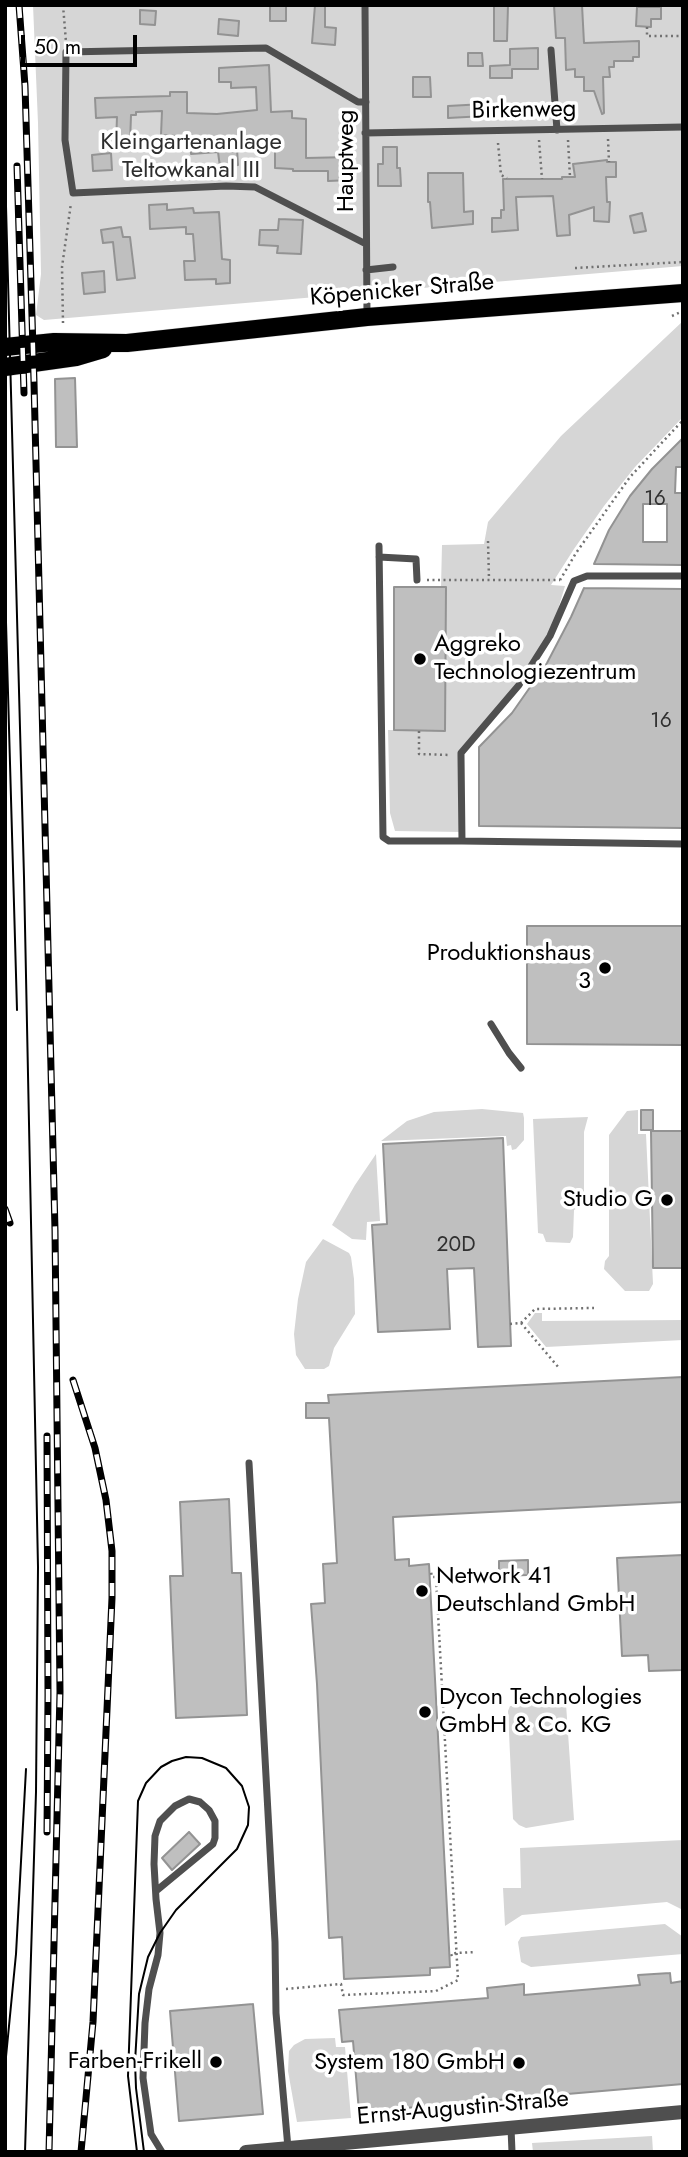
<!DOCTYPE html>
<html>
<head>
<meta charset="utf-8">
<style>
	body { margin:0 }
	#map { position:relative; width:688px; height:2157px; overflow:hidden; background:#fff; font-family:Jost,sans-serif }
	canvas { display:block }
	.frame { position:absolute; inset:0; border:7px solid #000; pointer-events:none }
	.scale { position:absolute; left:21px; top:35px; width:116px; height:32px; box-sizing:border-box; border:4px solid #000; border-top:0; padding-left:9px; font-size:21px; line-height:24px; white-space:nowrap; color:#000; -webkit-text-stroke:5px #fff; paint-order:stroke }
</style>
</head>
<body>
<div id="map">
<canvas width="688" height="2157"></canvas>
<div class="frame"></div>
<div class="scale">50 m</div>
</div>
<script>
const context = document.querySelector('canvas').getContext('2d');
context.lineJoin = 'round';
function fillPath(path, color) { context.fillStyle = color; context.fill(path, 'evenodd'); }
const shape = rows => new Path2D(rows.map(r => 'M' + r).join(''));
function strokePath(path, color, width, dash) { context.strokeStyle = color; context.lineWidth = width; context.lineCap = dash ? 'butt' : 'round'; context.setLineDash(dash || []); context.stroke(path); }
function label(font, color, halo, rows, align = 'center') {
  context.font = font + ' Jost,sans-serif'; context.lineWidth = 7; context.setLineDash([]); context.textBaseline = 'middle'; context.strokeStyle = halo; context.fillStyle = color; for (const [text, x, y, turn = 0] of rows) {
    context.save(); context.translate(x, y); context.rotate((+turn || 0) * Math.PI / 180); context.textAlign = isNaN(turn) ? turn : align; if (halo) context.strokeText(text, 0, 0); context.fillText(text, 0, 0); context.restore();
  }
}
const green = shape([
	[33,5,683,5,683,266,44,320,36,315,41,274,38,123],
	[683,321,683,417,635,467,604,506,574,549,551,585,565,586,550,636,519,685,461,753,462,832,395,831,390,813,388,730,445,730,446,588,441,587,442,545,484,544,488,522,561,436],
	[482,1109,523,1113,524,1118,524,1140,516,1149,512,1150,511,1145,507,1146,506,1136,381,1141,407,1121,434,1112],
	[638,1110,638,1134,646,1134,653,1284,649,1291,625,1291,604,1269,605,1261,609,1256,609,1135,627,1111],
	[588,1117,584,1132,584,1200,579,1207,574,1210,573,1237,570,1243,546,1242,543,1234,538,1233,533,1119],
	[376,1154,380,1221,367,1222,366,1240,352,1239,332,1225,355,1185],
	[323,1239,349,1253,351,1257,354,1279,355,1314,334,1348,329,1366,324,1369,305,1369,296,1355,294,1334,298,1299,306,1262],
	[535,1313,542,1313,542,1321,683,1320,683,1340,546,1347,527,1324],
	[562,1699,566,1704,574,1820,526,1828,519,1825,513,1819,508,1711,510,1706],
	[683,1840,683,1910,667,1902,522,1915,505,1926,503,1888,521,1888,520,1848],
	[665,1924,683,1937,683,1954,531,1967,521,1962,518,1942,521,1937],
	[335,2038,336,2047,345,2047,351,2118,297,2122,288,2071,289,2051,294,2045,305,2039],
	[652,2136,653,2152,533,2152,532,2143]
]);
const building = shape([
	[270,5,286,5,286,21,270,21,270,5],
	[315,5,325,5,325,27,336,28,335,45,312,43,315,5],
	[494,5,508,5,507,41,494,41,494,5],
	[554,5,582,5,584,43,639,41,639,57,633,57,633,61,614,61,614,67,609,67,610,77,603,77,604,113,602,114,594,91,584,91,584,77,575,77,575,69,566,70,565,38,556,38,554,5],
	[637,7,661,7,661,19,651,19,651,27,636,26,637,7],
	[140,10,156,11,155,25,140,24,140,10],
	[219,19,239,21,238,36,218,34,219,19],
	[538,48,538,69,512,69,512,78,490,78,490,66,510,65,510,49,538,48],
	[468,53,482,53,483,66,468,66,468,53],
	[269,65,271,112,292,111,292,118,306,119,306,158,351,157,351,180,328,181,328,171,293,171,293,169,275,168,275,147,237,149,238,165,220,167,218,152,191,154,190,137,161,135,162,111,136,112,136,115,131,115,130,144,116,144,117,117,96,118,95,98,170,96,170,92,187,92,187,113,217,114,257,110,256,87,231,88,231,82,219,82,219,68,269,65],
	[413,77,430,77,431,97,413,97,413,77],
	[484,104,485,116,448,118,448,106,484,104],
	[383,147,397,147,397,168,400,168,401,186,378,186,378,164,383,164,383,147],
	[111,153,112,170,93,171,92,155,111,153],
	[607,160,607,162,616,162,616,177,606,177,607,202,610,202,609,222,594,221,594,207,569,215,570,235,557,236,553,196,516,197,518,230,492,232,492,218,501,218,501,210,504,210,503,179,562,179,562,177,575,177,573,164,607,160],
	[428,173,463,173,464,212,473,211,473,224,432,228,430,202,428,202,428,173],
	[167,204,167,210,193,208,194,213,219,212,222,259,230,260,230,283,216,284,216,279,185,280,184,261,195,261,193,234,186,234,186,227,150,229,149,205,167,204],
	[642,213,646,231,634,233,630,216,642,213],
	[279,219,303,220,301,254,277,253,278,246,259,245,260,230,278,230,279,219],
	[121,227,123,237,130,237,135,278,117,280,113,242,103,243,101,230,121,227],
	[104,271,105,292,84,294,82,273,104,271],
	[75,378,77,447,56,447,55,379,75,378],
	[683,438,683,467,676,467,675,493,683,493,683,565,594,564,609,530,630,496,652,469,683,438],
	[643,504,667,504,667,542,643,542,643,504],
	[394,587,446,587,445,731,394,730,394,587],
	[584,588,683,589,683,828,479,826,479,747,512,713,547,663,571,617,584,588],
	[527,926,683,926,683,1045,527,1044,527,926],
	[641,1110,653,1110,653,1130,641,1130,641,1110],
	[651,1131,683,1131,683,1268,653,1268,651,1131],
	[503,1138,511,1346,478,1347,474,1268,447,1269,450,1329,378,1332,372,1225,387,1224,383,1144,503,1138],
	[683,1377,683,1502,393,1517,395,1560,409,1559,409,1566,429,1564,450,1967,430,1968,430,1975,344,1979,342,1937,329,1938,317,1684,311,1604,325,1603,323,1564,337,1563,329,1418,306,1418,306,1403,329,1403,328,1395,683,1377],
	[229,1499,232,1573,241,1573,247,1715,176,1718,170,1576,183,1576,180,1502,229,1499],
	[683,1555,683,1670,649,1671,648,1655,622,1656,617,1558,683,1555],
	[528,1560,528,1575,499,1576,499,1561,528,1560],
	[189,1832,200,1844,172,1870,162,1858,189,1832],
	[670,1973,671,1983,683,1981,683,2084,359,2112,353,2041,342,2042,339,2010,488,1998,487,1988,524,1984,524,1995,640,1985,638,1975,670,1973],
	[253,2004,263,2114,179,2121,170,2011,253,2004]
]);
const path = shape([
	[63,5,66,42],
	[647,27,647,36,683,36],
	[608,139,609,162],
	[539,140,542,179],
	[568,140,570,177],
	[498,143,501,175,507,178],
	[575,268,683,262],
	[672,316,683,311],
	[63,323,62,267,71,203],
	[488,541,489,579],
	[427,580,560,580],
	[560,580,576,553,630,477,683,420],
	[419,731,419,754,451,755],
	[521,1323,559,1368],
	[510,1324,521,1323,535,1309,594,1308],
	[452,1956,451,1954,456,1953,476,1952],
	[286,1989,341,1984,343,1995,391,1993,436,1991,458,1980,436,1577,432,1577,431,1572]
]);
const service = shape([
	[365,5,367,316],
	[551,50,557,130],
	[365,133,683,127],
	[366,244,255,187,226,186,73,193,65,140,66,52,266,48,358,102,366,102],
	[366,270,393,267],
	[379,546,383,837,389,841,462,841],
	[379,557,416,559,417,580],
	[683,576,587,576,574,581,550,636,519,685,461,753,461,756,462,841,683,844],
	[491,1024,509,1053,521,1068],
	[249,1463,275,1942,276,2013,288,2148],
	[156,1891,213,1844,215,1838,215,1821,209,1810,200,1802,189,1799,175,1806,160,1821,155,1836,154,1864,156,1899,160,1933,158,1955,149,1989,145,2023,143,2078,151,2134,162,2152],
	[511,2128,512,2152]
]);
const minor = shape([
	[246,2152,683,2112]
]);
const primary = shape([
	[5,347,54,342,127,343,367,317,683,293],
	[5,367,76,357,103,349]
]);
const tram = shape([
	[5,169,24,877,38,1567,36,1792,25,2152],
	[5,587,17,1010],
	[5,2067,16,1954,26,1769],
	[137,2152,128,2076,138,1801,146,1783,161,1767,172,1761,186,1757,202,1758,226,1768,242,1786,249,1807,248,1825,237,1849,176,1910,160,1933,148,1957,139,1994,135,2062,136,2088,144,2152]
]);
const rail = shape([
	[19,5,25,86,34,382,55,1230,60,1692,49,2152],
	[17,166,24,393],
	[5,1209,10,1223],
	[73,1380,95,1448,106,1500,112,1551,112,1598,93,2022,81,2152],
	[47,1832,48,1695,47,1436]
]);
const markers = [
	[420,659,7,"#000"],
	[605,968,7,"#000"],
	[667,1200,7,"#000"],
	[422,1591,7,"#000"],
	[425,1712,7,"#000"],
	[216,2062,7,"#000"],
	[519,2063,7,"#000"]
];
const numberNames = [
	["16",655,500],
	["16",661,722],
	["20D",456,1246]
];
const streetNames = [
	["Birkenweg",524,111,-1],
	["Hauptweg",347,161,-90],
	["Köpenicker Straße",402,291,-5],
	["Ernst-Augustin-Straße",463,2109,-5]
];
const parkNames = [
	["Kleingartenanlage",191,143],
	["Teltowkanal III",191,171]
];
const poiNames = [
	["Aggreko",434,645,"left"],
	["Technologiezentrum",434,673,"left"],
	["Produktionshaus",591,954],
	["3",591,982],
	["Studio G",653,1200],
	["Network 41",436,1577,"left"],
	["Deutschland GmbH",436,1605,"left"],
	["Dycon Technologies",439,1698,"left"],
	["GmbH & Co. KG",439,1726,"left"],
	["Farben-Frikell",202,2062],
	["System 180 GmbH",505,2063]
];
fillPath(green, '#d6d6d6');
fillPath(building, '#bfbfbf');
strokePath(building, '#939393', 2);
strokePath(primary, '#dbdbdb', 19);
strokePath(path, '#717171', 2.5, [2, 3.5]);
strokePath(service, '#4f4f4f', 7);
strokePath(minor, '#4f4f4f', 14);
strokePath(primary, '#000', 18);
strokePath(tram, '#000', 2);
strokePath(rail, '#000', 7);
strokePath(rail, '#fff', 4.5, [13]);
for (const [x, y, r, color] of markers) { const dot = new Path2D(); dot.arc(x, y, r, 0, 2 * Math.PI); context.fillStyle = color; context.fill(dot); strokePath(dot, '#fff', 2.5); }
label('21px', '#303030', null, numberNames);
label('24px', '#000', '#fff', streetNames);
label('24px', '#2d2d2d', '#fff', parkNames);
label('24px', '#000', '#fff', poiNames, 'right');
</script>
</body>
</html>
